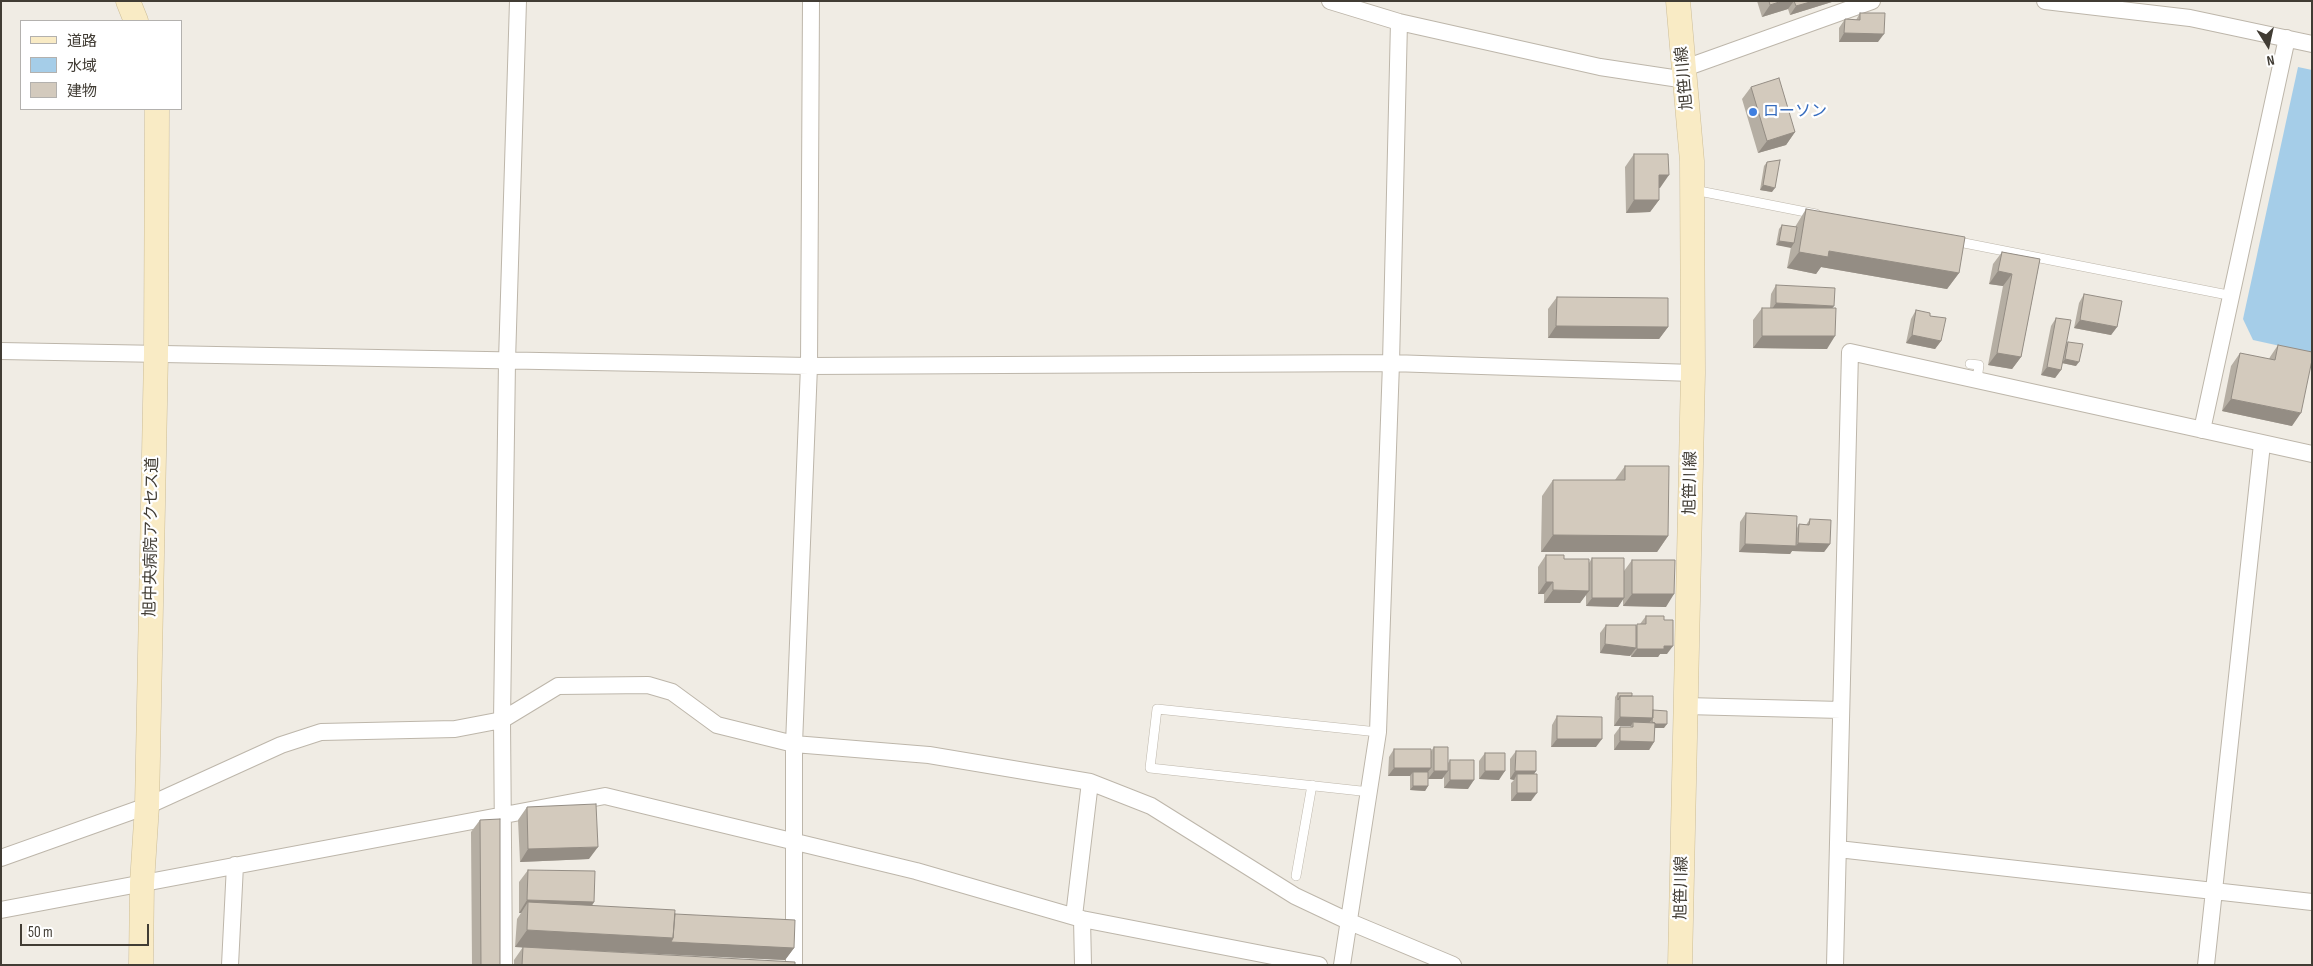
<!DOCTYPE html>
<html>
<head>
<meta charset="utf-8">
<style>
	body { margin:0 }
	#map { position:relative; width:2313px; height:966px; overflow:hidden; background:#f0ece4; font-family:"Sofia Sans Condensed","Noto Sans JP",sans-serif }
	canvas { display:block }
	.frame { position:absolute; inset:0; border:2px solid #413c34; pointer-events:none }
	.legend { position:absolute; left:20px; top:20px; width:162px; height:90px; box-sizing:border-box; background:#fff; border:1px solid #b3b1ae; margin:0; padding:6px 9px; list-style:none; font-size:15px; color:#413c34 }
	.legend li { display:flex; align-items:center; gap:10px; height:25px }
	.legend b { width:25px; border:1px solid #b3b1ae }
	.north { position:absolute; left:2243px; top:20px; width:50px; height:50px; -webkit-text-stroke:4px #fff; paint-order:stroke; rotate:170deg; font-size:14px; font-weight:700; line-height:20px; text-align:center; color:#413c34 }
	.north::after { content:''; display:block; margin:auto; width:18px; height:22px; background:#413c34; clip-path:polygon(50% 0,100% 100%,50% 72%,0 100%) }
	.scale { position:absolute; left:20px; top:924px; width:129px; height:22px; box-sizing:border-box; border:2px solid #413c34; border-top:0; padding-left:6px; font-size:15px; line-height:18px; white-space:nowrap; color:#413c34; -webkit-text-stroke:4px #fff; paint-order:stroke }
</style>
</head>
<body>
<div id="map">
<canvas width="2313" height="966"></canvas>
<div class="frame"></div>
<ul class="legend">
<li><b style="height:6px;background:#f9ebc5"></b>道路</li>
<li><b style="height:14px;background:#a5cde8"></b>水域</li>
<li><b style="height:14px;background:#d3cabd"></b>建物</li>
</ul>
<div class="north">N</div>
<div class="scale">50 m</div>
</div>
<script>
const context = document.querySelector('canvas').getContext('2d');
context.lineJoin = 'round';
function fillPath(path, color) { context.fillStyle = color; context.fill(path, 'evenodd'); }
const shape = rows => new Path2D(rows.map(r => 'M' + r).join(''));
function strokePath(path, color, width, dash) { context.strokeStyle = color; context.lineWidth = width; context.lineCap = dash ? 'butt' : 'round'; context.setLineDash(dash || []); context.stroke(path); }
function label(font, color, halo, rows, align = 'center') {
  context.font = font + ' "Sofia Sans Condensed","Noto Sans JP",sans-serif'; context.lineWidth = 4.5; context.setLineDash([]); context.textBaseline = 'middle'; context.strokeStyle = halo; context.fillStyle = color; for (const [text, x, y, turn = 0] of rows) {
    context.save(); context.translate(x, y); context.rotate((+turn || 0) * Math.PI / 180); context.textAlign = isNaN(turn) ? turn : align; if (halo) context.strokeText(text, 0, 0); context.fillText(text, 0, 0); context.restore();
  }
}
const water = shape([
	[2298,67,2312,70,2312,353,2253,340,2243,319]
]);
const lane = shape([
	[1694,190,1816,214],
	[1954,241,2233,296],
	[1970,364,1979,365,1977,380],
	[1370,792,1150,768,1157,709,1378,732],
	[1296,876,1312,785]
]);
const street = shape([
	[1330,1,1399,22,1600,67,1686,80],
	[2045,1,2190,18,2312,44],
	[1685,68,1872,1],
	[1,351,809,366,1391,363,1693,373],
	[2202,430,2287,38],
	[1686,706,1841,710],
	[1838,849,2312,902],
	[1,858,147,806,281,745,321,732,455,729,502,720,558,686,648,685,672,692,717,725,794,744,929,755,1090,782,1151,806,1295,896,1350,922,1453,965],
	[1,910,605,796,916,871,1082,919,1319,965],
	[1074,916,1090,782],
	[1082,919,1083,965],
	[230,965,235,865],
	[504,965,502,720,507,361,518,1],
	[794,965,794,744,809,366,811,1],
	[1342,965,1378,732,1391,363,1399,22],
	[1835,965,1850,352,2312,454],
	[2206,965,2262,444]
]);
const secondary = shape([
	[128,1,136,21],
	[1678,1,1692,161,1693,373,1680,965],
	[141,965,142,883,147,806,156,354,157,109]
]);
const wall = shape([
	[1757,1,1835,1,1790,15,1788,9,1762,17],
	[1860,13,1878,42,1839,42,1839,28,1845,19,1856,20],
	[1751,87,1795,132,1786,145,1758,153,1742,99],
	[1634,154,1660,188,1659,188,1659,200,1650,212,1626,213,1625,167],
	[1767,162,1772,192,1760,190,1764,166],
	[1806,209,1959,273,1947,289,1821,267,1816,274,1787,268,1791,247,1776,245,1779,229,1782,225,1795,227],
	[2002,252,2040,259,2021,357,2012,369,1988,365,2003,286,1989,284,1993,264],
	[1776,285,1832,308,1827,349,1753,348,1753,320,1762,308,1770,308,1771,294],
	[2084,294,2117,327,2111,335,2074,328,2079,303],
	[1557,297,1668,327,1659,339,1548,338,1548,309],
	[1916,310,1930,316,1941,341,1935,349,1906,343,1911,319],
	[2056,318,2066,344,2068,342,2076,366,2062,363,2061,370,2055,378,2041,375,2051,326],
	[2278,345,2292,426,2222,411,2231,366,2240,353,2269,359,2270,357],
	[1625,466,1668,536,1657,552,1541,552,1542,496,1553,480,1615,480],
	[1746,513,1797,528,1799,524,1806,525,1810,519,1830,544,1824,552,1792,551,1790,554,1739,552,1740,522],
	[1546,555,1564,559,1589,563,1592,558,1624,571,1632,560,1666,607,1623,606,1623,599,1618,607,1586,606,1586,594,1580,603,1544,603,1544,594,1538,594,1538,567],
	[1646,616,1664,620,1667,654,1660,654,1658,657,1631,657,1631,654,1630,656,1600,653,1600,633,1606,625,1636,627,1637,624,1640,624],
	[1618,693,1632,696,1653,710,1664,728,1655,728,1654,742,1649,750,1614,750,1614,735,1620,727,1630,727,1631,726,1614,726,1615,697],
	[1557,716,1596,747,1551,747,1552,725],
	[1434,747,1448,763,1450,760,1468,789,1444,788,1444,777,1442,779,1428,779,1428,786,1425,791,1410,790,1410,776,1388,776,1389,757,1394,749,1431,751],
	[1516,751,1536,771,1534,774,1531,801,1511,801,1511,783,1514,780,1510,779,1510,759],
	[1485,753,1499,780,1479,779,1479,761],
	[527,807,589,859,520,862,518,820],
	[480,820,500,965,472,965,471,832],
	[528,870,594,902,592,906,675,914,794,948,785,960,515,947,517,919,521,913,519,913,519,882],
	[523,947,795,965,514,965,514,960]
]);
const shadedWall = shape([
	[1782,1,1794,1,1788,9,1762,17,1770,5],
	[1811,1,1835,1,1790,15,1796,6],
	[1844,33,1884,34,1878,42,1839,42],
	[1795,132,1786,145,1758,153,1767,141],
	[1659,175,1669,175,1660,188,1650,188],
	[1763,185,1775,188,1772,192,1760,190],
	[1634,200,1659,200,1650,212,1626,213],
	[1779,241,1794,243,1791,248,1776,245],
	[1829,251,1959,273,1947,289,1821,267,1816,274,1787,268,1799,252],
	[1998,271,2012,274,2003,286,1989,284],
	[1776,303,1834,306,1828,314,1770,312],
	[2080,320,2117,327,2111,335,2074,328],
	[1556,326,1668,327,1659,339,1548,338],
	[1912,335,1941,341,1935,349,1906,343],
	[1762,336,1835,336,1827,349,1753,348],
	[1997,353,2021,357,2012,369,1988,365],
	[2065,359,2079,362,2076,366,2062,363],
	[2047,367,2061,370,2055,378,2041,375],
	[2231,399,2301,413,2292,426,2222,411],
	[1553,535,1668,536,1657,552,1541,552],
	[1798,543,1830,544,1824,552,1792,551,1790,554,1739,552,1745,544,1796,546],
	[1546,582,1553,582,1544,594,1538,594],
	[1553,590,1589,591,1580,603,1544,603],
	[1632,594,1674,594,1666,607,1623,606],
	[1592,598,1624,598,1618,607,1586,606],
	[1605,644,1636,648,1630,656,1600,653],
	[1664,646,1673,646,1667,654,1660,654,1658,657,1631,657,1637,649],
	[1620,717,1653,718,1647,726,1633,722,1631,726,1614,726],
	[1652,724,1667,724,1664,728,1649,728],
	[1557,739,1602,739,1596,747,1551,747],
	[1620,741,1654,742,1649,750,1614,750],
	[1394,768,1431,768,1425,776,1413,772,1410,776,1388,776],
	[1434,771,1448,771,1442,779,1428,779],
	[1485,771,1505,771,1499,780,1479,779],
	[1515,771,1536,771,1530,780,1517,774,1514,780,1510,779],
	[1450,780,1474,780,1468,789,1444,788],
	[1413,786,1428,786,1425,791,1410,790],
	[1517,793,1537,793,1531,801,1511,801],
	[598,847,589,859,520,862,528,849],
	[527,900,594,902,585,915,528,902,521,913,519,913],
	[527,930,673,938,794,948,785,960,515,947]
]);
const building = shape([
	[1769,1,1782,1,1770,5,1769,1],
	[1794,1,1810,1,1810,2,1796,6,1794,1],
	[1860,13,1885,13,1884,34,1844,33,1845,19,1860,20,1860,13],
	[1779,78,1795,132,1767,141,1751,87,1779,78],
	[1634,154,1668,154,1669,175,1659,175,1659,200,1634,200,1634,154],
	[1780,160,1775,188,1763,185,1767,162,1780,160],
	[1806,209,1965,237,1959,273,1829,251,1828,257,1799,252,1806,209],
	[1782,225,1797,227,1794,243,1779,241,1782,225],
	[2002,252,2040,259,2021,357,1997,353,2012,274,1998,271,2002,252],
	[1776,285,1835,288,1834,306,1776,303,1776,285],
	[2084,294,2122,301,2117,327,2080,320,2084,294],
	[1557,297,1668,298,1668,327,1556,326,1557,297],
	[1762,308,1836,308,1835,336,1762,336,1762,308],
	[1916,310,1930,313,1930,316,1946,318,1941,341,1912,335,1916,310],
	[2056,318,2071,320,2061,370,2047,367,2056,318],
	[2068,342,2083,344,2079,362,2065,359,2068,342],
	[2278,345,2312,352,2312,360,2301,413,2231,399,2240,353,2275,360,2278,345],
	[1625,466,1669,466,1668,536,1553,535,1553,480,1625,480,1625,466],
	[1746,513,1797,516,1796,546,1745,544,1746,513],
	[1810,519,1831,520,1830,544,1798,543,1799,524,1809,525,1810,519],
	[1546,555,1564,555,1564,559,1589,559,1589,591,1553,590,1553,582,1546,582,1546,555],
	[1592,558,1624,558,1624,598,1592,598,1592,558],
	[1632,560,1675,560,1674,594,1632,594,1632,560],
	[1646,616,1664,616,1664,620,1673,620,1673,646,1664,646,1664,649,1637,649,1637,624,1646,624,1646,616],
	[1606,625,1636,625,1636,648,1605,644,1606,625],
	[1618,693,1632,693,1632,696,1620,696,1618,700,1618,693],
	[1620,696,1653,696,1653,718,1620,717,1620,696],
	[1653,710,1667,711,1667,724,1655,724,1655,723,1652,722,1653,710],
	[1557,716,1602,717,1602,739,1557,739,1557,716],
	[1633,722,1655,723,1654,742,1620,741,1620,727,1633,727,1633,722],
	[1434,747,1448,747,1448,771,1434,771,1434,747],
	[1394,749,1431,749,1431,768,1394,768,1394,749],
	[1516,751,1536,751,1536,771,1515,771,1516,751],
	[1485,753,1505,753,1505,771,1485,771,1485,753],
	[1450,760,1474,760,1474,780,1450,780,1450,760],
	[1413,772,1428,772,1428,786,1413,786,1413,772],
	[1517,774,1537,774,1537,793,1517,793,1517,774],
	[596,804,598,847,528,849,527,807,596,804],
	[500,819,500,965,481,965,480,820,500,819],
	[528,870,595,871,594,902,527,900,528,870],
	[528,902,675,910,673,938,527,930,528,902],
	[675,914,795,920,794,948,671,942,673,938,675,914],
	[523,947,795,962,795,965,522,965,523,947]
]);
const markers = [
	[1753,112,5,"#3f7fe0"]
];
const streetNames = [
	["旭笹川線",1685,78,-95],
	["旭笹川線",1691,483,-89],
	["旭中央病院アクセス道",152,537,-89],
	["旭笹川線",1682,888,-89]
];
const shopNames = [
	["ローソン",1763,112]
];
fillPath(water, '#a5cde8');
strokePath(lane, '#bdb6aa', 10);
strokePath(street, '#bdb6aa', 18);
strokePath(secondary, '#ccbd97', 25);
strokePath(lane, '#fff', 9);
strokePath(street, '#fff', 16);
strokePath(secondary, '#f9ebc5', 24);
fillPath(wall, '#b5aea3');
fillPath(shadedWall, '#948d84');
fillPath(building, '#d3cabd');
strokePath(building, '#948d84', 1);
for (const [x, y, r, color] of markers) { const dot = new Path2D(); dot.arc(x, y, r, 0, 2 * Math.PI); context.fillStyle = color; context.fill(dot); strokePath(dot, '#fff', 2); }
label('16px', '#413c34', '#fff', streetNames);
label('16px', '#366cbe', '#fff', shopNames, 'left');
</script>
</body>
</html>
